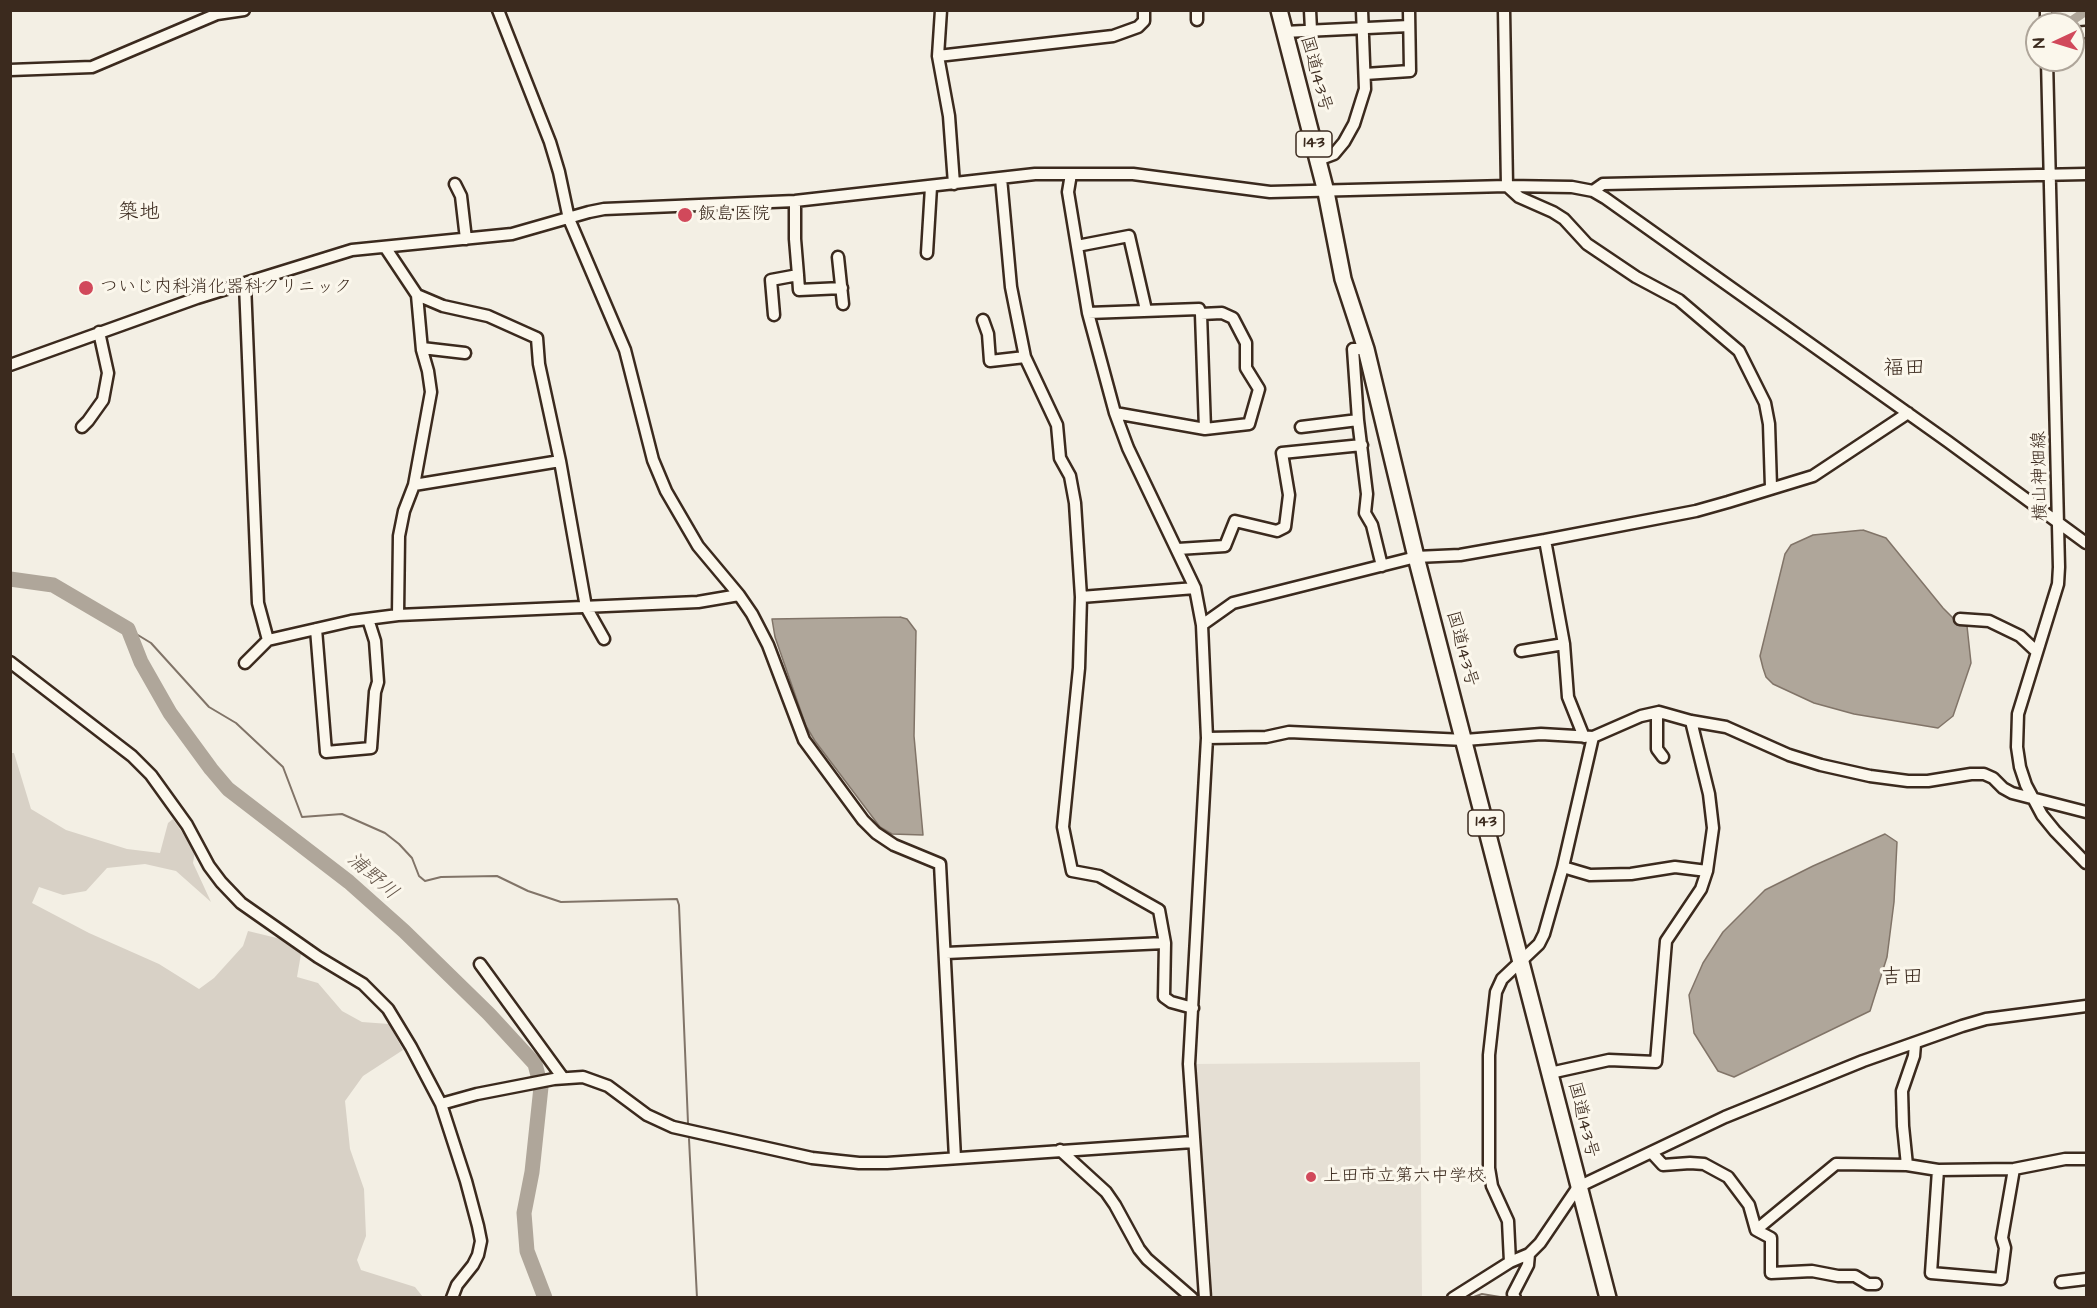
<!DOCTYPE html>
<html>
<head>
<meta charset="utf-8">
<style>
	body { margin:0 }
	#map { position:relative; width:2097px; height:1308px; overflow:hidden; background:#f3efe4; font-family:"Architects Daughter",sans-serif }
	canvas { display:block }
	.frame { position:absolute; inset:0; border:12px solid #3b2a1e; pointer-events:none }
	.north { position:absolute; left:2025px; top:12px; width:60px; height:60px; box-sizing:border-box; background:#fbf7ec; border:2px solid #aea59a; border-radius:50%; rotate:266deg; font-size:16px; font-weight:700; line-height:24px; text-align:center; color:#3b2a1e }
	.north::after { content:''; display:block; margin:auto; width:21px; height:27px; background:#d1495b; clip-path:polygon(50% 0,100% 100%,50% 72%,0 100%) }
</style>
</head>
<body>
<div id="map">
<canvas width="2097" height="1308"></canvas>
<div class="frame"></div>
<div class="north">N</div>
</div>
<script>
const context = document.querySelector('canvas').getContext('2d');
context.lineJoin = 'round';
function fillPath(path, color) { context.fillStyle = color; context.fill(path, 'evenodd'); }
const shape = rows => new Path2D(rows.map(r => 'M' + r).join(''));
function strokePath(path, color, width, dash) { context.strokeStyle = color; context.lineWidth = width; context.lineCap = dash ? 'butt' : 'round'; context.setLineDash(dash || []); context.stroke(path); }
function label(font, color, halo, rows, align = 'center') {
  context.font = font + ' "Architects Daughter","Klee One",sans-serif'; context.lineWidth = 6; context.setLineDash([]); context.textBaseline = 'middle'; context.strokeStyle = halo; context.fillStyle = color; for (const [text, x, y, turn = 0] of rows) {
    context.save(); context.translate(x, y); context.rotate((+turn || 0) * Math.PI / 180); context.textAlign = isNaN(turn) ? turn : align; if (halo) context.strokeText(text, 0, 0); context.fillText(text, 0, 0); context.restore();
  }
}
const built = shape([
	[1420,1062,1422,1297,1214,1297,1210,1291,1193,1064]
]);
const green = shape([
	[10,753,14,753,31,809,66,830,127,849,160,853,168,823,173,819,195,851,193,863,211,902,176,871,145,864,107,868,86,891,63,895,39,887,32,903,89,933,159,964,199,989,214,978,243,946,248,931,281,939,301,954,297,977,318,983,342,1011,362,1022,389,1024,403,1050,363,1076,345,1101,350,1149,364,1189,366,1236,357,1260,361,1270,415,1287,423,1297,11,1297]
]);
const water = shape([
	[1863,530,1886,538,1943,608,1957,622,1967,626,1971,663,1953,716,1938,728,1854,714,1814,703,1773,684,1766,677,1763,668,1760,656,1785,554,1791,545,1813,535,1863,530],
	[900,617,907,619,916,631,914,736,923,835,892,834,880,827,815,741,806,726,775,637,772,619,900,617],
	[1885,834,1897,842,1894,902,1887,957,1870,1011,1734,1077,1718,1071,1694,1033,1689,995,1703,963,1723,932,1765,890,1813,866,1885,834]
]);
const stream = shape([
	[128,629,151,643,209,707,236,723,283,767,302,817,342,814,385,833,399,844,412,858,419,876,425,881,441,877,497,876,528,891,561,902,677,899,679,905,688,1123],
	[689,1139,697,1298],
	[1432,1298,1440,1297],
	[1471,1298,1482,1294,1506,1298]
]);
const canal = shape([
	[2067,24,2086,11]
]);
const river = shape([
	[10,579,53,585,128,629,141,662,170,713,211,769,228,789,349,882,404,931,489,1014,535,1064,541,1087,532,1172,524,1213,527,1251,545,1298]
]);
const minor = shape([
	[498,10,550,142,559,172,569,219,625,350,653,460,666,491,698,546,739,595,752,614,768,645,804,740,863,820,876,833,894,845,940,864,955,1158],
	[941,10,938,56,949,116,954,184],
	[1197,10,1197,20],
	[1310,10,1311,30],
	[1504,10,1507,186,1519,197,1553,212,1564,219,1587,244,1636,277,1679,300,1739,351,1765,403,1769,424,1771,487],
	[2046,10,2046,24],
	[1284,32,1409,26],
	[2073,33,2086,32],
	[938,56,1113,36,1138,27,1144,21,1144,10],
	[2047,60,2059,567,2058,584,2018,714,2017,747,2020,767,2026,785,2042,815,2055,831,2086,863],
	[10,70,92,67,217,14,244,10],
	[1365,74,1410,71,1409,10],
	[1318,160,1334,154,1344,142,1354,124,1365,89,1362,10],
	[1071,174,1068,192,1088,313,1115,413,1128,448,1195,588,1202,625,1207,738,1189,1064,1205,1298],
	[1001,178,1011,287,1025,357,1057,425,1060,458,1070,476,1075,503,1081,597,1079,668,1063,827,1072,871,1099,876,1159,910,1165,943,1164,997,1171,1002,1193,1008],
	[455,184,461,196,466,239],
	[1593,191,1603,184,2086,174],
	[1077,246,1129,236,1146,310],
	[385,247,417,295,422,350,428,371,431,392,414,485,404,511,399,536,398,615],
	[927,253,931,187],
	[838,257,843,304],
	[798,275,799,290,842,288],
	[245,284,258,603,268,640],
	[417,295,443,306,488,316,537,338,539,364,560,461,586,607,604,639],
	[1088,313,1199,309,1201,314,1205,429],
	[774,315,771,280,798,275,795,239,795,201],
	[983,320,988,334,990,361,1025,357],
	[422,348,465,353],
	[1366,349,1353,349,1358,420,1367,494,1365,513,1372,525,1382,566],
	[10,365,197,298,352,250,512,234,589,212,604,209,795,201,1035,174,1133,174,1270,192,1507,186,1572,187,1593,191,1605,198,1947,441,2086,543],
	[1115,413,1205,429,1249,424,1259,389,1246,368,1246,343,1233,318,1222,313,1201,314],
	[82,427,88,421,103,400,108,373,99,332],
	[1301,427,1358,420],
	[414,485,560,461],
	[1545,540,1564,644,1568,697,1584,737],
	[1178,549,1225,546,1235,521,1277,531,1285,527,1289,495,1282,453,1362,445],
	[1081,597,1195,588],
	[1960,619,1989,621,2020,636,2036,651],
	[1202,625,1233,603,1416,557,1460,555,1545,540,1696,511,1728,502,1813,476,1908,413],
	[316,629,326,752,371,748,375,692,378,682,375,641,368,619],
	[1521,651,1564,644],
	[10,662,132,756,151,775,187,825,209,866,221,882,241,903,318,957,363,984,388,1009,411,1047,441,1104,466,1181,478,1226,481,1241,478,1255,473,1265,457,1285,452,1298],
	[245,663,268,640,351,621,398,615,698,602,739,595],
	[1659,712,1657,718,1657,749,1663,757],
	[1207,738,1266,737,1289,732,1465,740,1541,734,1593,737,1641,716,1659,712,1691,721,1726,727,1789,755,1821,765,1870,776,1908,781,1928,781,1971,774,1984,774,1993,778,2003,788,2012,793,2086,812],
	[1563,867,1590,875,1631,874,1675,867,1707,871],
	[946,953,1165,943],
	[480,964,563,1078],
	[1550,1073,1609,1060,1656,1062,1666,941,1701,889,1707,871,1713,828,1709,794,1691,721],
	[441,1104,477,1094,554,1079,583,1077,608,1086,647,1115,673,1127,812,1158,859,1163,887,1163,1193,1142],
	[1060,1150,1106,1192,1115,1205,1139,1249,1147,1259,1192,1298],
	[1652,1153,1663,1165,1690,1163,1704,1164,1728,1177,1749,1205,1756,1230,1771,1238,1771,1273,1812,1271,1838,1276,1855,1276,1868,1284,1876,1284],
	[1907,1165,1903,1126,1902,1091,1914,1056,1915,1044],
	[1938,1170,1931,1273,2001,1279,2005,1248,2002,1238,2014,1169],
	[1756,1230,1836,1164,1907,1165,1938,1170,2014,1169,2065,1159,2086,1159],
	[1510,1262,1508,1221,1492,1186,1489,1168,1489,1055,1496,992,1502,979,1539,944,1544,934,1563,867,1593,737],
	[2061,1282,2086,1279],
	[1453,1298,1510,1262,1529,1254,1540,1243,1578,1187,1725,1117,1863,1061,1962,1026,1986,1019,2086,1006],
	[1515,1298,1513,1294,1528,1265,1529,1254]
]);
const highway = shape([
	[1279,10,1326,192,1343,279,1366,349,1416,557,1608,1298]
]);
const markers = [
	[685,215,8,"#d1495b"],
	[86,288,8,"#d1495b"],
	[1311,1177,6,"#d1495b"]
];
const shields = [
	[1314,144,36],
	[1486,823,36]
];
const shieldNames = [
	["143",1314,144],
	["143",1486,823]
];
const streetNames = [
	["国道143号",1315,74,75],
	["横山神畑線",2041,476,-91],
	["国道143号",1461,649,75],
	["国道143号",1582,1120,76]
];
const poiNames = [
	["飯島医院",698,215],
	["ついじ内科消化器科クリニック",100,288],
	["上田市立第六中学校",1323,1177]
];
const waterNames = [
	["浦野川",372,877,41]
];
const quarterNames = [
	["築地",139,214],
	["福田",1904,370],
	["吉田",1902,979]
];
fillPath(built, '#e5dfd4');
fillPath(green, '#d8d1c6');
fillPath(water, '#afa69a');
strokePath(water, '#817468', 1.5);
strokePath(stream, '#817468', 2);
strokePath(canal, '#afa69a', 9);
strokePath(river, '#afa69a', 15);
strokePath(minor, '#3b2a1e', 15);
strokePath(highway, '#3b2a1e', 20);
strokePath(minor, '#fbf7ec', 10);
strokePath(highway, '#fbf7ec', 15);
for (const [x, y, r, color] of markers) { const dot = new Path2D(); dot.arc(x, y, r, 0, 2 * Math.PI); context.fillStyle = color; context.fill(dot); strokePath(dot, '#fbf7ec', 2); }
for (const [x, y, w] of shields) { const box = new Path2D(); box.roundRect(x - w / 2, y - 13, w, 26, 4.5); context.fillStyle = '#fbf7ec'; context.fill(box); strokePath(box, '#3b2a1e', 1.5); }
label('bold 16px', '#3b2a1e', null, shieldNames);
label('18px', '#3b2a1e', '#fbf7ec', streetNames);
label('18px', '#3b2a1e', '#fbf7ec', poiNames, 'left');
label('italic 20px', '#645549', '#fbf7ec', waterNames);
label('21px', '#3b2a1e', '#fbf7ec', quarterNames);
</script>
</body>
</html>
